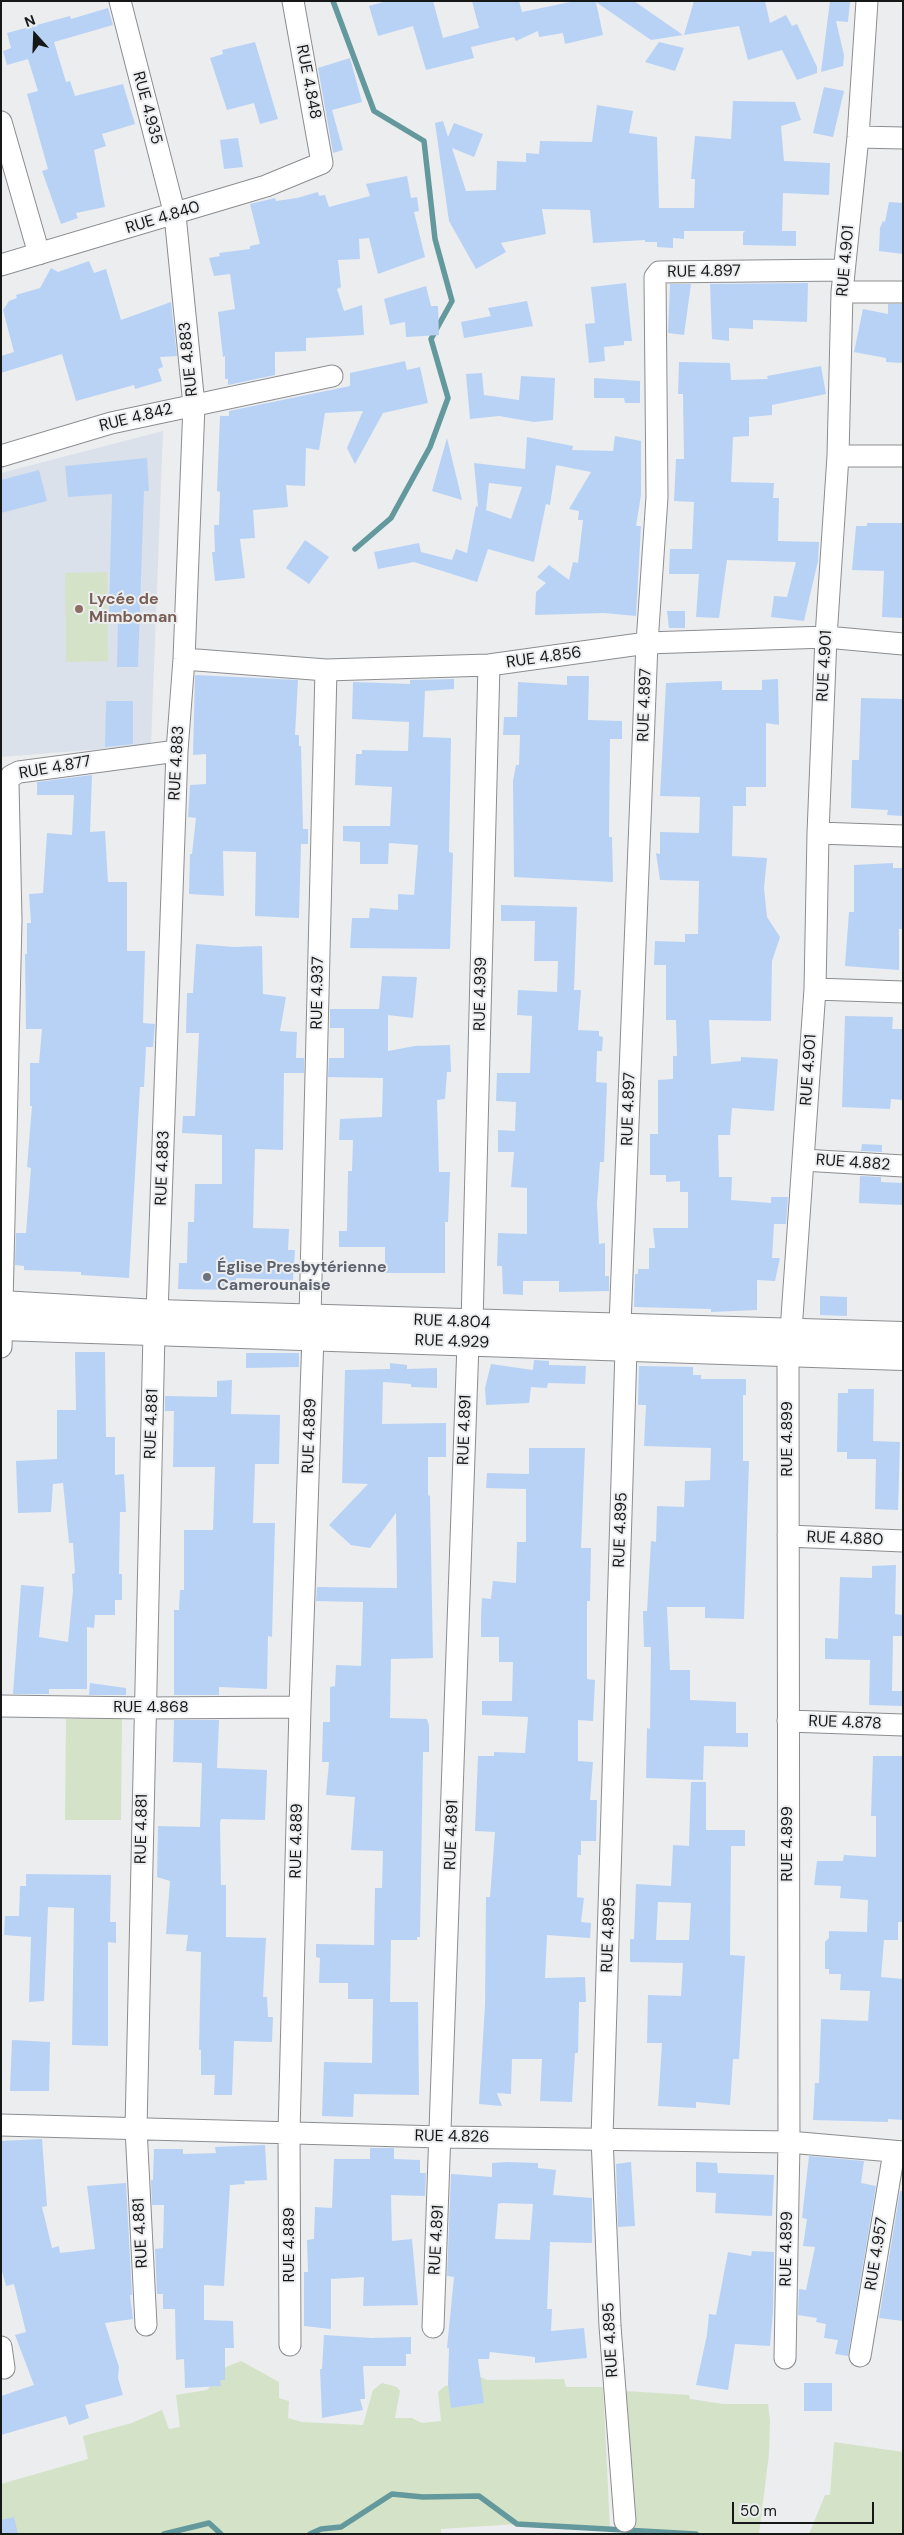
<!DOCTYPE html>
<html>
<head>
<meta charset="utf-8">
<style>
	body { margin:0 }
	#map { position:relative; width:904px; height:2535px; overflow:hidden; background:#ebedef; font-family:"DM Sans",sans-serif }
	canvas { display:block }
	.frame { position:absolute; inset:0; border:2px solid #161717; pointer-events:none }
	.north { position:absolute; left:10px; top:10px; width:50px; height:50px; -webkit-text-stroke:4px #ebedef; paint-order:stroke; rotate:340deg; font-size:14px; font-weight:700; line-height:20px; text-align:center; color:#161717 }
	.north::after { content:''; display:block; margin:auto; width:18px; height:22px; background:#161717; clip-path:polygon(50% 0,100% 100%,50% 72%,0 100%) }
	.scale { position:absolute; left:732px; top:2502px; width:142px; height:22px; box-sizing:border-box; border:2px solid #161717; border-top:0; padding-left:6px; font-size:15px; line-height:18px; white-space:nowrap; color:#161717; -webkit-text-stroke:4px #ebedef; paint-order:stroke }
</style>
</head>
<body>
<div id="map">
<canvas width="904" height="2535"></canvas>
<div class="frame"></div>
<div class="north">N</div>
<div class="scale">50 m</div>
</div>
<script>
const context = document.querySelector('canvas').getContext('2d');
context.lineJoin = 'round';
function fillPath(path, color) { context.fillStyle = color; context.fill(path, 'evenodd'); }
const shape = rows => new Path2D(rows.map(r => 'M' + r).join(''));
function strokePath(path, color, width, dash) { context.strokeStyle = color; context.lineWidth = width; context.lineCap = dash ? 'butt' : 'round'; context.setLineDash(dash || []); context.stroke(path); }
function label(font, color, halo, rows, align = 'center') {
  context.font = font + ' "DM Sans",sans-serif'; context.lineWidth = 4; context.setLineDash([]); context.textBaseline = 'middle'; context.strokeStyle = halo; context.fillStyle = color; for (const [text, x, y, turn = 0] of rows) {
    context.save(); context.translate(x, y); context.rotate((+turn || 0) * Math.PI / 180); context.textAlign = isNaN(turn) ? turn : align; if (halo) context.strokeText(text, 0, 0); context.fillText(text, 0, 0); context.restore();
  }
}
const built = shape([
	[163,431,151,745,1,757,1,473]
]);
const green = shape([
	[107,572,108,661,66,662,65,573],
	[122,1718,121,1820,65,1820,66,1719],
	[241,2361,279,2382,279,2398,289,2401,288,2418,302,2422,363,2425,373,2390,382,2383,397,2387,400,2391,395,2418,412,2418,422,2423,441,2421,438,2392,445,2386,474,2383,481,2377,487,2380,564,2379,566,2387,603,2387,610,2528,517,2524,441,2529,441,2534,1,2534,1,2484,88,2459,83,2436,132,2423,162,2410,169,2429,180,2427,176,2395,207,2390,226,2367],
	[624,2391,689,2395,690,2399,723,2404,768,2404,770,2420,769,2454,759,2534,700,2534,631,2529],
	[834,2442,903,2452,903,2534,809,2534,825,2495,830,2495]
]);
const stream = shape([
	[333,1,374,111,424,141,435,239,452,301,431,339,448,398,430,447,391,518,355,549],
	[164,2534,209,2523,221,2534],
	[310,2534,321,2529,341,2527,392,2494,423,2497,479,2496,517,2524,696,2534]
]);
const building = shape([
	[387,1,433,1,443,38,479,28,472,1,519,1,522,12,575,1,634,1,683,35,651,40,596,2,603,35,565,44,563,33,539,37,538,31,516,41,514,37,471,47,474,58,426,70,413,26,378,36,369,6],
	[694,1,765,1,770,23,786,15,792,26,797,24,817,67,817,73,797,80,782,50,748,60,739,26,684,35],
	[830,1,850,1,848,22,836,21,844,55,843,66,821,72],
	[108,8,113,25,54,42,66,82,70,81,75,96,123,84,135,124,102,134,106,146,94,150,105,207,76,213,78,218,61,224,42,171,48,169,27,94,38,91,28,59,7,65,3,51,11,48,7,33,70,16,71,19],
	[255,42,278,119,260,124,254,103,227,110,210,58,223,54,222,50],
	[659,42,684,48,675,71,645,62],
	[350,58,362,102,332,110,343,150,333,153,318,68],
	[824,87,844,91,833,137,813,133],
	[733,101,795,102,801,120,781,126,784,161,830,163,829,195,783,193,782,231,796,231,796,246,743,245,743,233,745,231,684,231,684,239,673,238,673,248,657,247,657,242,645,242,645,240,593,243,590,210,542,209,546,234,501,243,506,252,476,269,449,221,435,123,443,121,448,137,454,123,483,134,474,157,452,148,466,191,496,190,497,161,526,162,526,153,539,154,540,141,592,142,597,105,633,111,629,133,657,137,659,208,694,208,695,179,691,179,695,136,731,139],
	[238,138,243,167,224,169,220,140],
	[407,176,411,198,417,197,419,211,414,212,425,257,378,274,369,238,359,239,360,259,338,260,341,287,337,289,344,311,362,305,364,335,306,338,306,351,275,352,275,375,228,385,228,379,225,379,225,356,223,357,218,312,235,309,230,274,214,276,209,258,220,256,219,253,250,249,250,246,260,244,250,204,275,198,276,201,297,198,318,192,319,196,325,195,329,207,370,196,366,184],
	[889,202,903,203,903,254,879,251,880,228,883,221,885,222],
	[89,261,94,273,106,269,121,320,171,302,177,356,160,357,163,367,158,369,162,381,135,389,134,385,76,401,62,354,1,373,1,356,14,352,3,310,9,301,17,298,16,295,40,288,51,268,58,272],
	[626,283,632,341,624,341,624,345,604,347,605,361,589,363,585,324,595,323,591,287],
	[808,283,807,322,753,320,753,329,729,328,729,341,712,339,710,284],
	[670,284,691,284,684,335,668,333],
	[426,286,431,306,438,306,439,335,406,337,405,322,390,325,384,299],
	[527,301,533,326,464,338,461,322,491,316,488,308],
	[888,304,903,304,903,363,886,362,886,358,854,352,863,309,888,314],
	[405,361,407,370,420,367,428,403,383,413,355,464,347,448,363,411,325,413,319,450,306,448,305,486,286,485,288,507,253,510,255,538,240,539,245,578,215,581,212,552,215,552,214,525,219,525,220,492,217,491,220,416,229,416,229,411,350,386,350,373],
	[679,362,730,363,731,380,768,379,767,376,821,366,826,394,772,405,772,415,749,417,749,436,733,437,731,482,774,483,773,498,779,498,778,541,819,542,818,561,804,621,771,617,774,596,787,597,796,562,727,560,719,618,696,617,699,574,669,574,670,549,692,549,694,502,674,501,676,459,684,459,683,394,678,394],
	[482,373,484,395,519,400,521,376,555,378,553,420,534,422,499,416,470,419,466,374],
	[594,378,640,381,640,403,625,403,624,398,594,398],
	[615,436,641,441,641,495,636,526,641,526,636,616,604,613,535,615,536,592,546,583,537,577,549,565,569,580,573,562,578,563,583,520,578,520,579,511,569,509,591,472,556,465,550,505,546,504,534,562,488,549,477,582,414,562,378,569,374,552,419,543,421,552,452,560,456,549,467,553,476,506,478,507,474,463,525,469,527,437,573,446,572,450,613,451],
	[489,483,522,487,511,519,486,510],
	[447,438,462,500,432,491],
	[147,458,149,491,144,491,138,667,117,667,118,617,109,616,112,494,68,497,65,466],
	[39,470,47,501,1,513,1,480],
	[867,523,903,523,903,618,882,617,884,571,852,570,856,526,867,526],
	[305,540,329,557,309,584,286,568],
	[667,611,685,611,685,628,669,628],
	[195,675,298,680,295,735,299,735,299,746,301,746,303,829,308,829,308,844,301,844,299,918,255,916,256,852,223,851,224,896,189,894,190,854,192,854,196,818,188,817,190,785,206,784,206,754,193,755],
	[567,676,589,676,588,720,622,721,622,739,610,739,609,837,612,837,613,882,514,877,513,781,516,765,519,765,520,735,503,735,504,717,517,717,518,682,567,685],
	[454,679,454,689,425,691,423,737,451,738,449,852,453,853,450,949,350,948,352,918,369,918,370,908,398,910,398,894,414,895,418,845,389,843,388,864,360,864,360,842,343,841,343,826,390,826,392,787,355,785,356,754,362,754,362,750,408,751,409,722,352,719,353,682,410,684,410,680],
	[778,679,779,725,766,723,766,787,746,787,746,806,733,806,732,856,767,858,764,888,767,917,780,937,772,961,771,1021,709,1020,711,1064,741,1061,741,1057,778,1059,774,1111,732,1108,730,1135,718,1135,719,1177,732,1177,731,1200,771,1203,771,1197,788,1197,786,1224,774,1224,772,1258,780,1258,775,1281,757,1280,757,1310,711,1312,711,1309,634,1307,635,1274,638,1274,638,1269,649,1269,649,1248,655,1248,653,1228,688,1228,688,1192,680,1192,680,1181,666,1182,666,1175,650,1175,650,1134,658,1134,658,1080,673,1079,673,1056,677,1056,676,1020,666,1020,666,965,654,965,655,941,685,942,685,934,698,934,699,881,660,880,656,853,660,854,660,832,699,833,700,797,660,796,666,683,722,681,722,690,762,690,762,680],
	[861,698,903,699,902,816,887,815,888,810,851,808,852,760,859,760],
	[106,701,133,701,133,744,105,747],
	[92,775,90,832,105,831,108,882,127,882,127,951,145,951,143,1023,155,1024,153,1047,146,1047,144,1087,140,1087,129,1278,81,1275,81,1272,24,1270,24,1266,15,1265,16,1233,26,1233,31,1168,27,1167,32,1106,30,1106,30,1063,39,1063,42,1029,26,1029,25,954,27,954,27,923,31,923,29,894,43,893,47,833,72,835,74,795,37,795,37,782],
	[893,863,893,868,903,868,903,929,899,929,899,970,845,966,849,912,854,912,854,865],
	[501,905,577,907,574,990,581,990,578,1030,599,1031,599,1036,603,1037,602,1051,597,1051,596,1082,607,1083,604,1162,600,1162,597,1204,599,1244,605,1243,605,1276,609,1276,609,1291,559,1292,559,1281,523,1281,523,1295,503,1294,502,1266,497,1266,498,1233,527,1234,527,1188,511,1187,514,1152,498,1152,498,1130,515,1131,516,1102,496,1101,497,1073,530,1073,532,1016,517,1015,518,990,557,992,558,961,534,961,535,921,501,921],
	[196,944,234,947,262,946,263,994,286,997,280,1031,297,1032,296,1058,304,1058,304,1073,284,1073,283,1150,255,1149,253,1228,289,1229,288,1250,295,1250,293,1280,236,1278,235,1290,178,1289,179,1263,187,1263,188,1222,194,1222,195,1184,222,1184,222,1135,182,1133,183,1116,195,1116,199,1033,186,1033,187,993,193,993],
	[382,976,417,977,413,1018,388,1015,388,1051,415,1046,450,1045,451,1072,447,1072,445,1099,437,1100,439,1172,450,1172,448,1222,445,1222,445,1273,385,1273,385,1247,339,1247,339,1231,347,1231,348,1171,352,1171,353,1140,339,1140,340,1119,382,1117,383,1078,328,1077,329,1058,344,1058,344,1028,330,1028,330,1009,379,1009],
	[845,1016,893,1017,892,1029,903,1029,903,1100,891,1099,890,1109,842,1107],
	[862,1144,882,1145,882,1152,861,1151],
	[860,1176,881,1177,881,1182,903,1183,903,1205,859,1203],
	[820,1296,847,1297,847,1316,820,1315],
	[75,1352,105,1352,106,1437,115,1437,115,1475,124,1474,126,1512,120,1512,119,1574,122,1574,122,1600,115,1600,115,1615,95,1615,94,1628,87,1627,87,1689,49,1689,49,1694,13,1694,21,1585,44,1587,39,1637,68,1642,73,1590,72,1574,75,1573,73,1543,69,1543,63,1483,53,1484,51,1512,18,1513,16,1461,57,1459,57,1410,76,1410],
	[246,1353,299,1353,299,1367,246,1368],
	[534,1360,549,1361,549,1365,586,1366,585,1384,548,1383,547,1388,531,1387,529,1403,486,1405,485,1388,491,1364,533,1370],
	[390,1363,407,1365,407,1369,437,1368,437,1388,411,1387,411,1384,383,1382,382,1424,446,1423,446,1457,428,1457,428,1495,430,1496,433,1658,391,1659,390,1718,427,1719,429,1726,429,1752,423,1752,420,1937,417,1937,417,1940,391,1940,390,2002,418,2002,419,2095,354,2094,353,2117,322,2116,324,2062,372,2063,373,1999,348,1999,348,1983,319,1983,320,1958,316,1957,316,1944,374,1945,375,1888,382,1888,383,1851,351,1850,355,1797,326,1795,329,1762,322,1762,323,1722,330,1722,330,1687,335,1686,336,1665,361,1666,363,1602,316,1601,317,1587,397,1588,396,1513,370,1548,351,1545,329,1525,368,1484,342,1483,345,1370,390,1369],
	[639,1366,693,1367,693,1375,701,1375,701,1379,746,1379,746,1395,743,1395,743,1461,749,1461,744,1619,705,1618,705,1607,667,1607,670,1670,690,1670,690,1700,736,1702,736,1733,748,1733,748,1747,704,1746,703,1780,646,1778,647,1728,650,1729,651,1647,644,1647,643,1611,647,1611,651,1541,656,1542,657,1506,684,1507,685,1481,710,1480,711,1448,644,1446,646,1405,638,1405],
	[232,1380,231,1414,280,1415,279,1464,255,1464,253,1523,275,1523,272,1637,268,1636,267,1689,219,1687,219,1695,174,1695,174,1610,179,1610,180,1590,184,1590,184,1530,213,1530,215,1467,173,1467,174,1411,165,1411,165,1396,217,1397,217,1381],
	[848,1389,874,1389,873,1441,900,1442,898,1510,875,1509,876,1459,847,1459,847,1452,837,1452,838,1393,848,1393],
	[529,1448,585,1448,581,1548,591,1548,590,1601,587,1601,587,1679,595,1680,593,1721,578,1720,578,1761,593,1762,590,1800,597,1800,596,1841,581,1841,581,1855,578,1855,577,1897,584,1898,581,1922,591,1923,590,1938,547,1935,545,1978,585,1977,586,2002,579,2002,578,2053,575,2053,572,2102,540,2101,542,2059,512,2059,511,2094,497,2093,502,2106,479,2104,485,2005,486,1897,490,1897,495,1832,475,1831,478,1756,494,1756,494,1752,525,1753,528,1717,482,1715,482,1701,512,1701,513,1662,499,1662,499,1637,481,1637,481,1618,482,1598,491,1599,493,1581,516,1583,517,1542,526,1542,526,1489,486,1488,487,1473,529,1474],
	[896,1565,895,1614,903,1615,903,1636,893,1636,892,1691,903,1691,903,1706,869,1705,870,1660,825,1659,825,1638,838,1639,840,1577,872,1578,872,1566],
	[90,1683,126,1688,126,1695,89,1695],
	[174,1720,219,1720,217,1768,267,1770,265,1820,221,1819,220,1823,221,1885,226,1885,226,1937,266,1938,263,1997,267,1997,268,2017,273,2017,272,2042,234,2041,232,2095,214,2095,215,2075,201,2075,201,2050,199,2050,201,1952,186,1951,188,1935,166,1934,170,1881,157,1877,158,1826,200,1827,202,1763,173,1762],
	[873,1756,903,1756,902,1922,898,1922,898,1940,884,1940,881,1977,903,1979,903,2120,888,2119,888,2122,813,2120,815,2083,819,2083,821,2019,868,2021,870,1991,840,1990,841,1974,829,1974,829,1969,825,1969,825,1942,829,1938,829,1931,867,1932,868,1900,840,1898,841,1886,814,1885,817,1861,843,1861,844,1855,876,1857,876,1816,871,1816],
	[691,1782,706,1782,706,1830,745,1830,745,1846,731,1846,730,1955,745,1956,739,2059,733,2059,730,2105,696,2102,696,2108,658,2106,662,2043,647,2043,648,1995,681,1996,683,1963,630,1962,630,1939,634,1939,636,1884,671,1886,673,1845,689,1846],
	[658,1902,691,1903,689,1940,656,1940],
	[26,1874,111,1875,110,1922,116,1922,116,1943,108,1942,108,2046,72,2045,74,1908,48,1907,44,2001,29,2002,31,1937,4,1935,5,1916,19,1916,20,1886,26,1886],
	[12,2040,50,2042,49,2091,10,2091],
	[42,2139,47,2206,42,2207,52,2248,59,2246,60,2253,95,2249,87,2186,126,2183,132,2295,130,2295,133,2319,105,2323,119,2367,118,2378,123,2395,85,2405,89,2418,69,2425,66,2416,1,2435,1,2396,34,2385,15,2335,26,2332,14,2284,6,2286,1,2267,1,2141],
	[265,2145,267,2180,244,2181,245,2184,230,2185,224,2286,204,2285,204,2320,233,2321,234,2348,225,2348,225,2380,220,2380,221,2386,185,2388,184,2359,176,2360,175,2309,163,2309,163,2294,157,2294,155,2249,163,2248,164,2205,152,2205,151,2180,153,2180,154,2149,183,2149,183,2154,216,2153,215,2147],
	[370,2148,394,2148,394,2159,420,2160,420,2173,426,2173,425,2196,391,2195,392,2241,412,2239,418,2305,363,2306,364,2277,331,2279,331,2329,304,2326,304,2272,308,2272,307,2240,314,2239,315,2207,332,2208,334,2159,370,2159],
	[809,2156,864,2161,861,2183,876,2186,848,2356,835,2354,838,2340,824,2338,826,2324,816,2322,817,2318,798,2315,799,2289,806,2290,815,2247,803,2246,807,2219,802,2218],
	[508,2162,538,2163,538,2168,556,2170,553,2195,592,2198,592,2243,550,2242,547,2309,552,2309,551,2331,584,2328,587,2358,535,2363,535,2357,490,2352,489,2359,478,2359,484,2403,451,2408,448,2384,449,2348,447,2348,454,2277,447,2276,451,2174,492,2177,492,2163],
	[502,2203,533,2204,530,2240,495,2239,498,2204],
	[631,2162,635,2226,618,2227,616,2164],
	[696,2162,717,2163,718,2173,774,2175,772,2216,715,2213,716,2193,696,2192],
	[900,2191,903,2191,903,2321,879,2318],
	[752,2251,774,2252,773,2311,770,2346,735,2344,728,2390,696,2385,707,2335,709,2314,716,2315,728,2252,751,2256],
	[324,2335,372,2338,411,2337,411,2354,406,2354,406,2366,363,2366,365,2399,360,2399,363,2410,322,2418,320,2369,322,2369],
	[804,2383,832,2383,832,2411,804,2411],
	[14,2517,18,2534,1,2534,1,2520]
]);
const minor = shape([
	[120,1,175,215,194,405,184,659,177,751,157,1313],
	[1,122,39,254],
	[858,137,903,138],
	[1,265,266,186,322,163,293,1],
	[842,292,903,292],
	[1,456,111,423,332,376],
	[838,456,903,456],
	[184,659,326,670,489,665,647,643,826,637,903,644],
	[818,833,903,836],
	[815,989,903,992],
	[803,1160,903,1166],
	[310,1317,326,670],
	[472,1323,489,665],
	[620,1325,647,643,657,497,655,277,659,272,844,270],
	[1,1347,11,920,8,782,11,776,19,772,177,751],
	[788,1536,903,1541],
	[1,1706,144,1708,300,1707],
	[788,1721,903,1725],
	[1,2125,441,2137,789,2142,903,2152],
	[146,2325,136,2128,154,1332],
	[433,2327,468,1343],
	[290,2345,289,2133,300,1707,313,1336],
	[1,2347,4,2368],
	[860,2356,894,2152],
	[785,2358,789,2142,788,1354,791,1331,815,989,818,833,826,637,838,456,842,292,858,137,867,1],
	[625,2521,610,2326,602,2138,626,1349]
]);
const major = shape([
	[1,1304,157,1313,903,1335],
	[1,1327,903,1357]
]);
const markers = [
	[79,609,5,"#8d6e63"],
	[207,1277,5,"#6b7280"]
];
const streetNames = [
	["RUE 4.848",308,82,79],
	["RUE 4.935",147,108,75],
	["RUE 4.840",163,218,-17],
	["RUE 4.901",846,261,-85],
	["RUE 4.897",704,272,-1],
	["RUE 4.883",189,359,-96],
	["RUE 4.842",136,418,-14],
	["RUE 4.856",544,658,-8],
	["RUE 4.901",825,666,-87],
	["RUE 4.897",645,705,-88],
	["RUE 4.883",177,763,-87],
	["RUE 4.877",55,768,-10],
	["RUE 4.937",318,993,-89],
	["RUE 4.939",481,994,-89],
	["RUE 4.901",809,1070,-86],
	["RUE 4.897",629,1109,-88],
	["RUE 4.882",853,1163,4],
	["RUE 4.883",163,1168,-88],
	["RUE 4.804",452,1322,2],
	["RUE 4.929",452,1342,2],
	["RUE 4.881",152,1424,-88],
	["RUE 4.891",465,1430,-88],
	["RUE 4.889",310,1436,-88],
	["RUE 4.899",788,1439,-90],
	["RUE 4.895",621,1530,-88],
	["RUE 4.880",845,1539,2],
	["RUE 4.868",151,1708],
	["RUE 4.878",845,1723,2],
	["RUE 4.881",142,1829,-89],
	["RUE 4.891",452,1835,-88],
	["RUE 4.889",297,1841,-89],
	["RUE 4.899",788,1844,-90],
	["RUE 4.895",609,1935,-88],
	["RUE 4.826",452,2137,1],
	["RUE 4.881",141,2233,-93],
	["RUE 4.891",437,2240,-87],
	["RUE 4.889",290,2245,-90],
	["RUE 4.899",787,2249,-89],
	["RUE 4.957",877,2254,-81],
	["RUE 4.895",611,2340,-93]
];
const educationNames = [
	["Lycée de",89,600],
	["Mimboman",89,618]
];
const worshipNames = [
	["Église Presbytérienne",217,1268],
	["Camerounaise",217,1286]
];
fillPath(built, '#dbe1ea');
fillPath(green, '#d4e3c7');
strokePath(stream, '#63999d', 5.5);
fillPath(building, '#b8d2f6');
strokePath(minor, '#8c8d90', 23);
strokePath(major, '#8c8d90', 28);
strokePath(minor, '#fff', 21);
strokePath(major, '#fff', 26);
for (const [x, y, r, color] of markers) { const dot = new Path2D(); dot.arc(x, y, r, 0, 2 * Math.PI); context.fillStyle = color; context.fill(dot); strokePath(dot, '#ebedef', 2); }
label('16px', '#161717', '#ebedef', streetNames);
label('bold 16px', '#785e54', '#ebedef', educationNames, 'left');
label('bold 16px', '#5b616d', '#ebedef', worshipNames, 'left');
</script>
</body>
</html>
